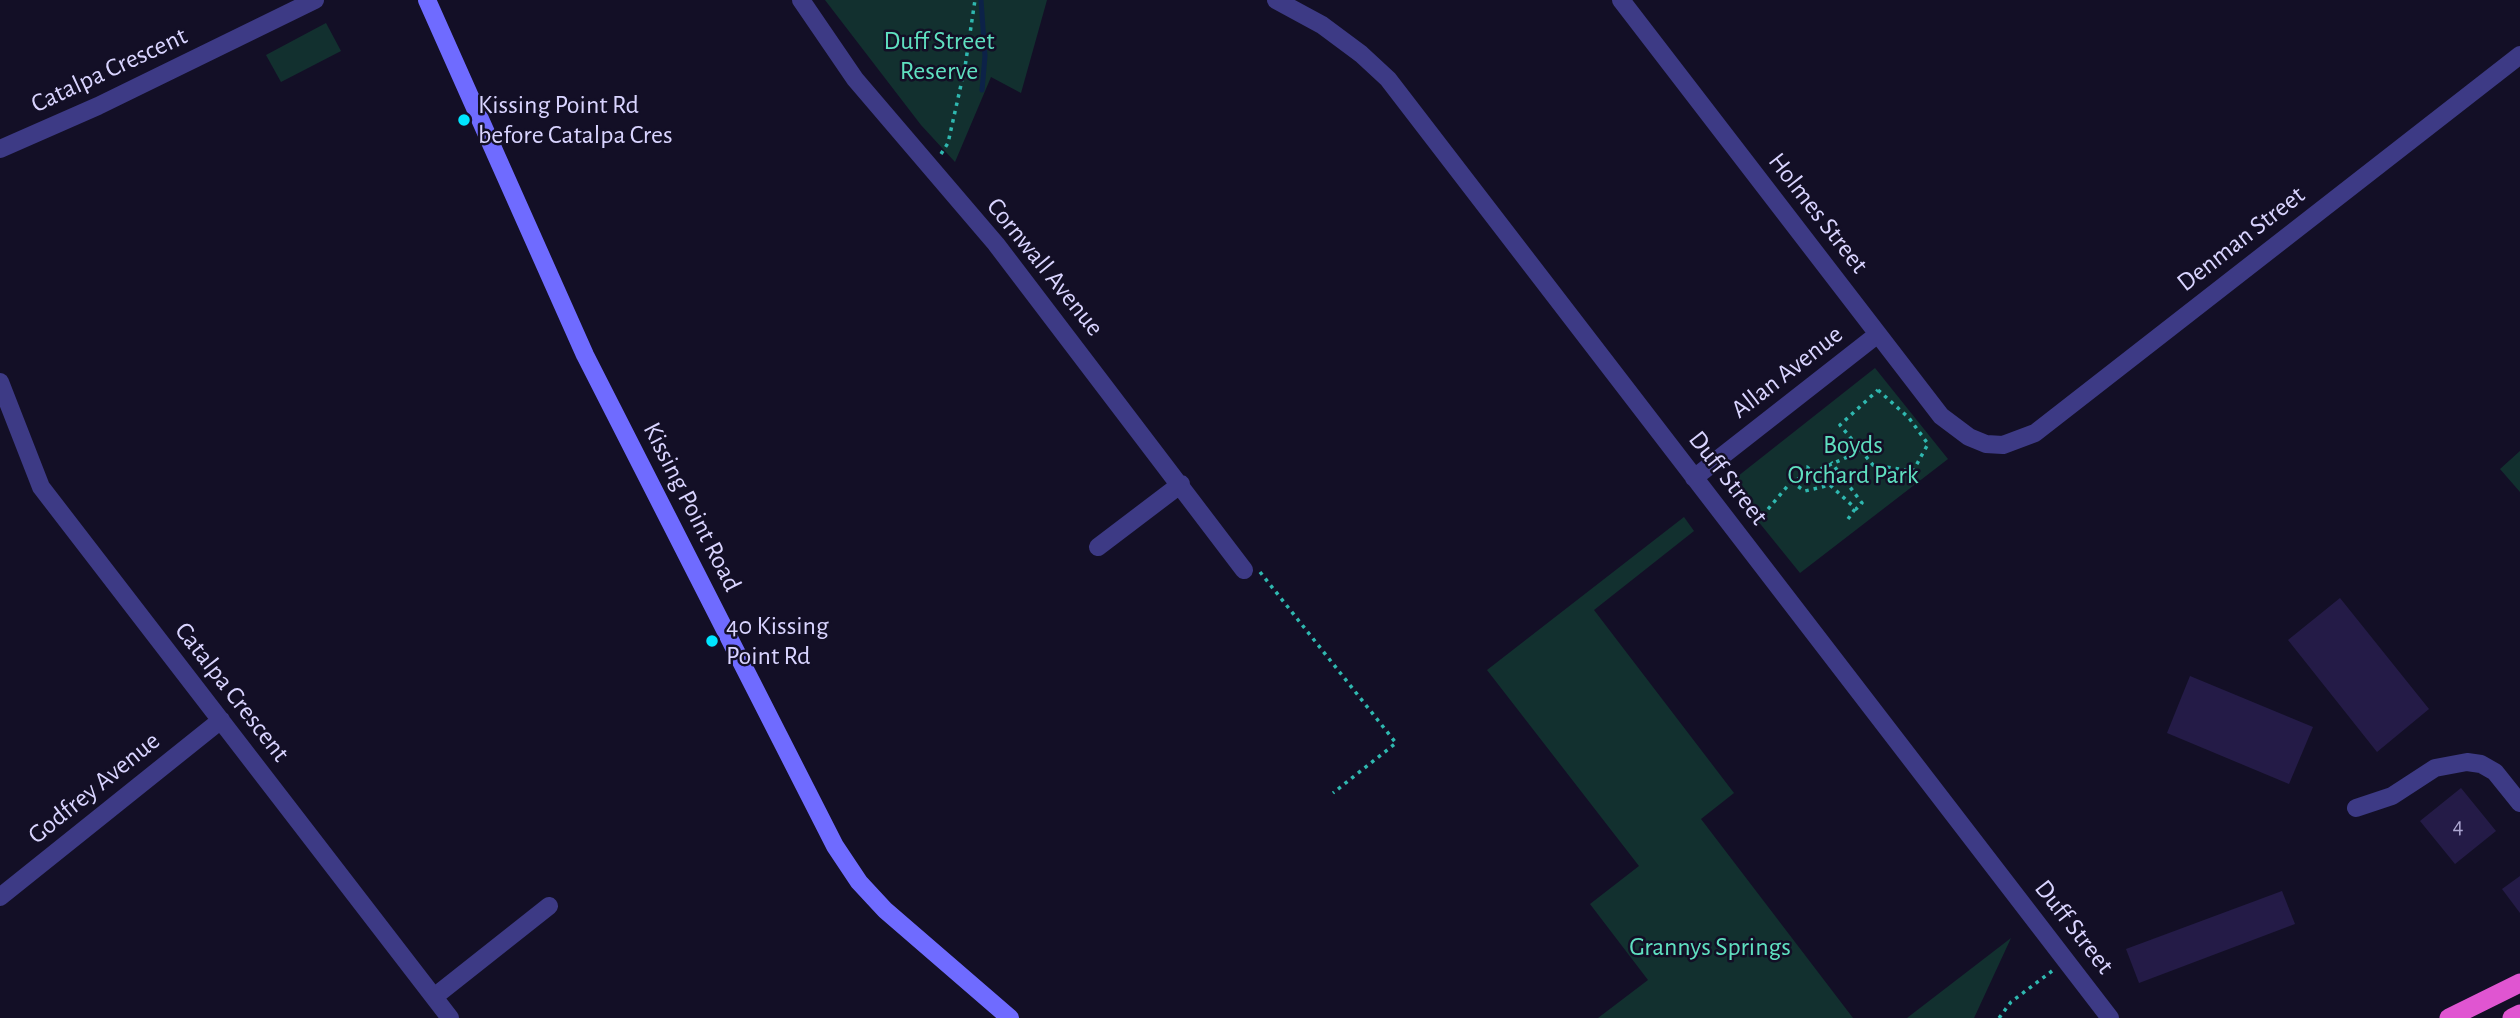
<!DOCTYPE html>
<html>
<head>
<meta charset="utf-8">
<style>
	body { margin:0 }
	canvas { display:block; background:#130f26 }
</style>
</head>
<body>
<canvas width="2520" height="1018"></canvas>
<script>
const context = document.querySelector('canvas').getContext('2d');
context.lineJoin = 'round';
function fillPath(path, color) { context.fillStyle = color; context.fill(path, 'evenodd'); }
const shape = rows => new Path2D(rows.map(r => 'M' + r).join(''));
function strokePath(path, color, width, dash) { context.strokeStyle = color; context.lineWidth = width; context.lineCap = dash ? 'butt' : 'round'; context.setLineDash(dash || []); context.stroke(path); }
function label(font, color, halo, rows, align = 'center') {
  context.font = font + ' "Alegreya Sans",sans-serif'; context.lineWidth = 5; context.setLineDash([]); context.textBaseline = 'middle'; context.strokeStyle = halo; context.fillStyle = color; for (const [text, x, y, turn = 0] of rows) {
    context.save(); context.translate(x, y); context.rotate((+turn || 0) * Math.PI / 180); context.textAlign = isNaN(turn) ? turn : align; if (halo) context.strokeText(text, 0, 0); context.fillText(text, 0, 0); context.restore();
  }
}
const green = shape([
	[825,0,1047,0,1021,93,991,77,955,162,921,125],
	[326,23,341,51,281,82,266,55],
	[1875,368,1948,459,1800,573,1728,484],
	[2520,451,2520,492,2500,469],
	[1684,517,1694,531,1594,610,1734,793,1701,819,1853,1018,1598,1018,1648,980,1590,904,1639,866,1487,670],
	[2011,938,1974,1018,1907,1018]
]);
const stream = shape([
	[981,0,985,56,982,90]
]);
const building = shape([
	[2340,598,2429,709,2377,752,2288,640],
	[2190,676,2313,727,2289,784,2167,733],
	[2461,788,2496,831,2455,864,2420,821],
	[2520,876,2520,913,2502,889],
	[2282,891,2295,924,2139,983,2126,949]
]);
const path = shape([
	[941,154,948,143,965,67,975,0],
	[1878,390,1909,418,1928,444,1913,471,1873,465,1840,425,1878,390],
	[1798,468,1807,467,1811,471],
	[1791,482,1805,491,1830,485,1856,509,1862,503,1831,462],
	[1848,519,1855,509],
	[1757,522,1791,482,1861,451],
	[1260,572,1396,743,1333,793],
	[1999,1018,2011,1002,2052,971]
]);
const minor = shape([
	[801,0,855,79,996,244,1244,570],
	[1276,0,1322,25,1361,54,1388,79,2110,1018],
	[1621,0,1941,416,1969,437,1986,444,2003,445,2035,433,2520,55],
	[0,149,98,106,315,0],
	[0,382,41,487,450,1018],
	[1694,478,1878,334],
	[1098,547,1181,484],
	[2356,808,2392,796,2435,768,2467,762,2481,764,2495,772,2520,803],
	[0,897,221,720],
	[434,997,549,906]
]);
const secondary = shape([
	[427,0,585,355,835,846,859,882,885,910,1010,1018]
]);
const trunk = shape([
	[2449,1018,2520,983],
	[2512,1018,2520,1014]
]);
const markers = [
	[464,120,7,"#00e5ff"],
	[712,641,7,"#00e5ff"]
];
const numberNames = [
	["4",2458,826]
];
const parkNames = [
	["Duff Street",939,41],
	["Reserve",939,71],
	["Boyds",1853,445],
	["Orchard Park",1853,475],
	["Grannys Springs",1710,947]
];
const streetNames = [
	["Catalpa Crescent",109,70,-25],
	["Holmes Street",1818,213,52],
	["Denman Street",2241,239,-38],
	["Cornwall Avenue",1045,267,51],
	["Allan Avenue",1787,372,-38],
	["Duff Street",1728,478,52],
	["Kissing Point Road",692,507,63],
	["Catalpa Crescent",232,692,52],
	["Godfrey Avenue",94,788,-39],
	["Duff Street",2074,927,52]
];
const poiNames = [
	["Kissing Point Rd",478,105],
	["before Catalpa Cres",478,135],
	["40 Kissing",726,626],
	["Point Rd",726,656]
];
fillPath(green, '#12302f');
strokePath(stream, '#0c2248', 5);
fillPath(building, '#241b47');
strokePath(path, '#2fb8b0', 3.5, [3.5, 5]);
strokePath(minor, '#3d3a85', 18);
strokePath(secondary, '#6f6bff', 18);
strokePath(trunk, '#e055d1', 19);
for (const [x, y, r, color] of markers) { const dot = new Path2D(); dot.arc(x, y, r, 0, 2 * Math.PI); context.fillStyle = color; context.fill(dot); strokePath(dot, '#130f26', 2.5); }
label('23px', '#aca6d1', null, numberNames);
label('26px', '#5fe0c0', '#130f26', parkNames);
label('26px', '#d9d4ff', '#130f26', streetNames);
label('26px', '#d9d4ff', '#130f26', poiNames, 'left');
</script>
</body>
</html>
